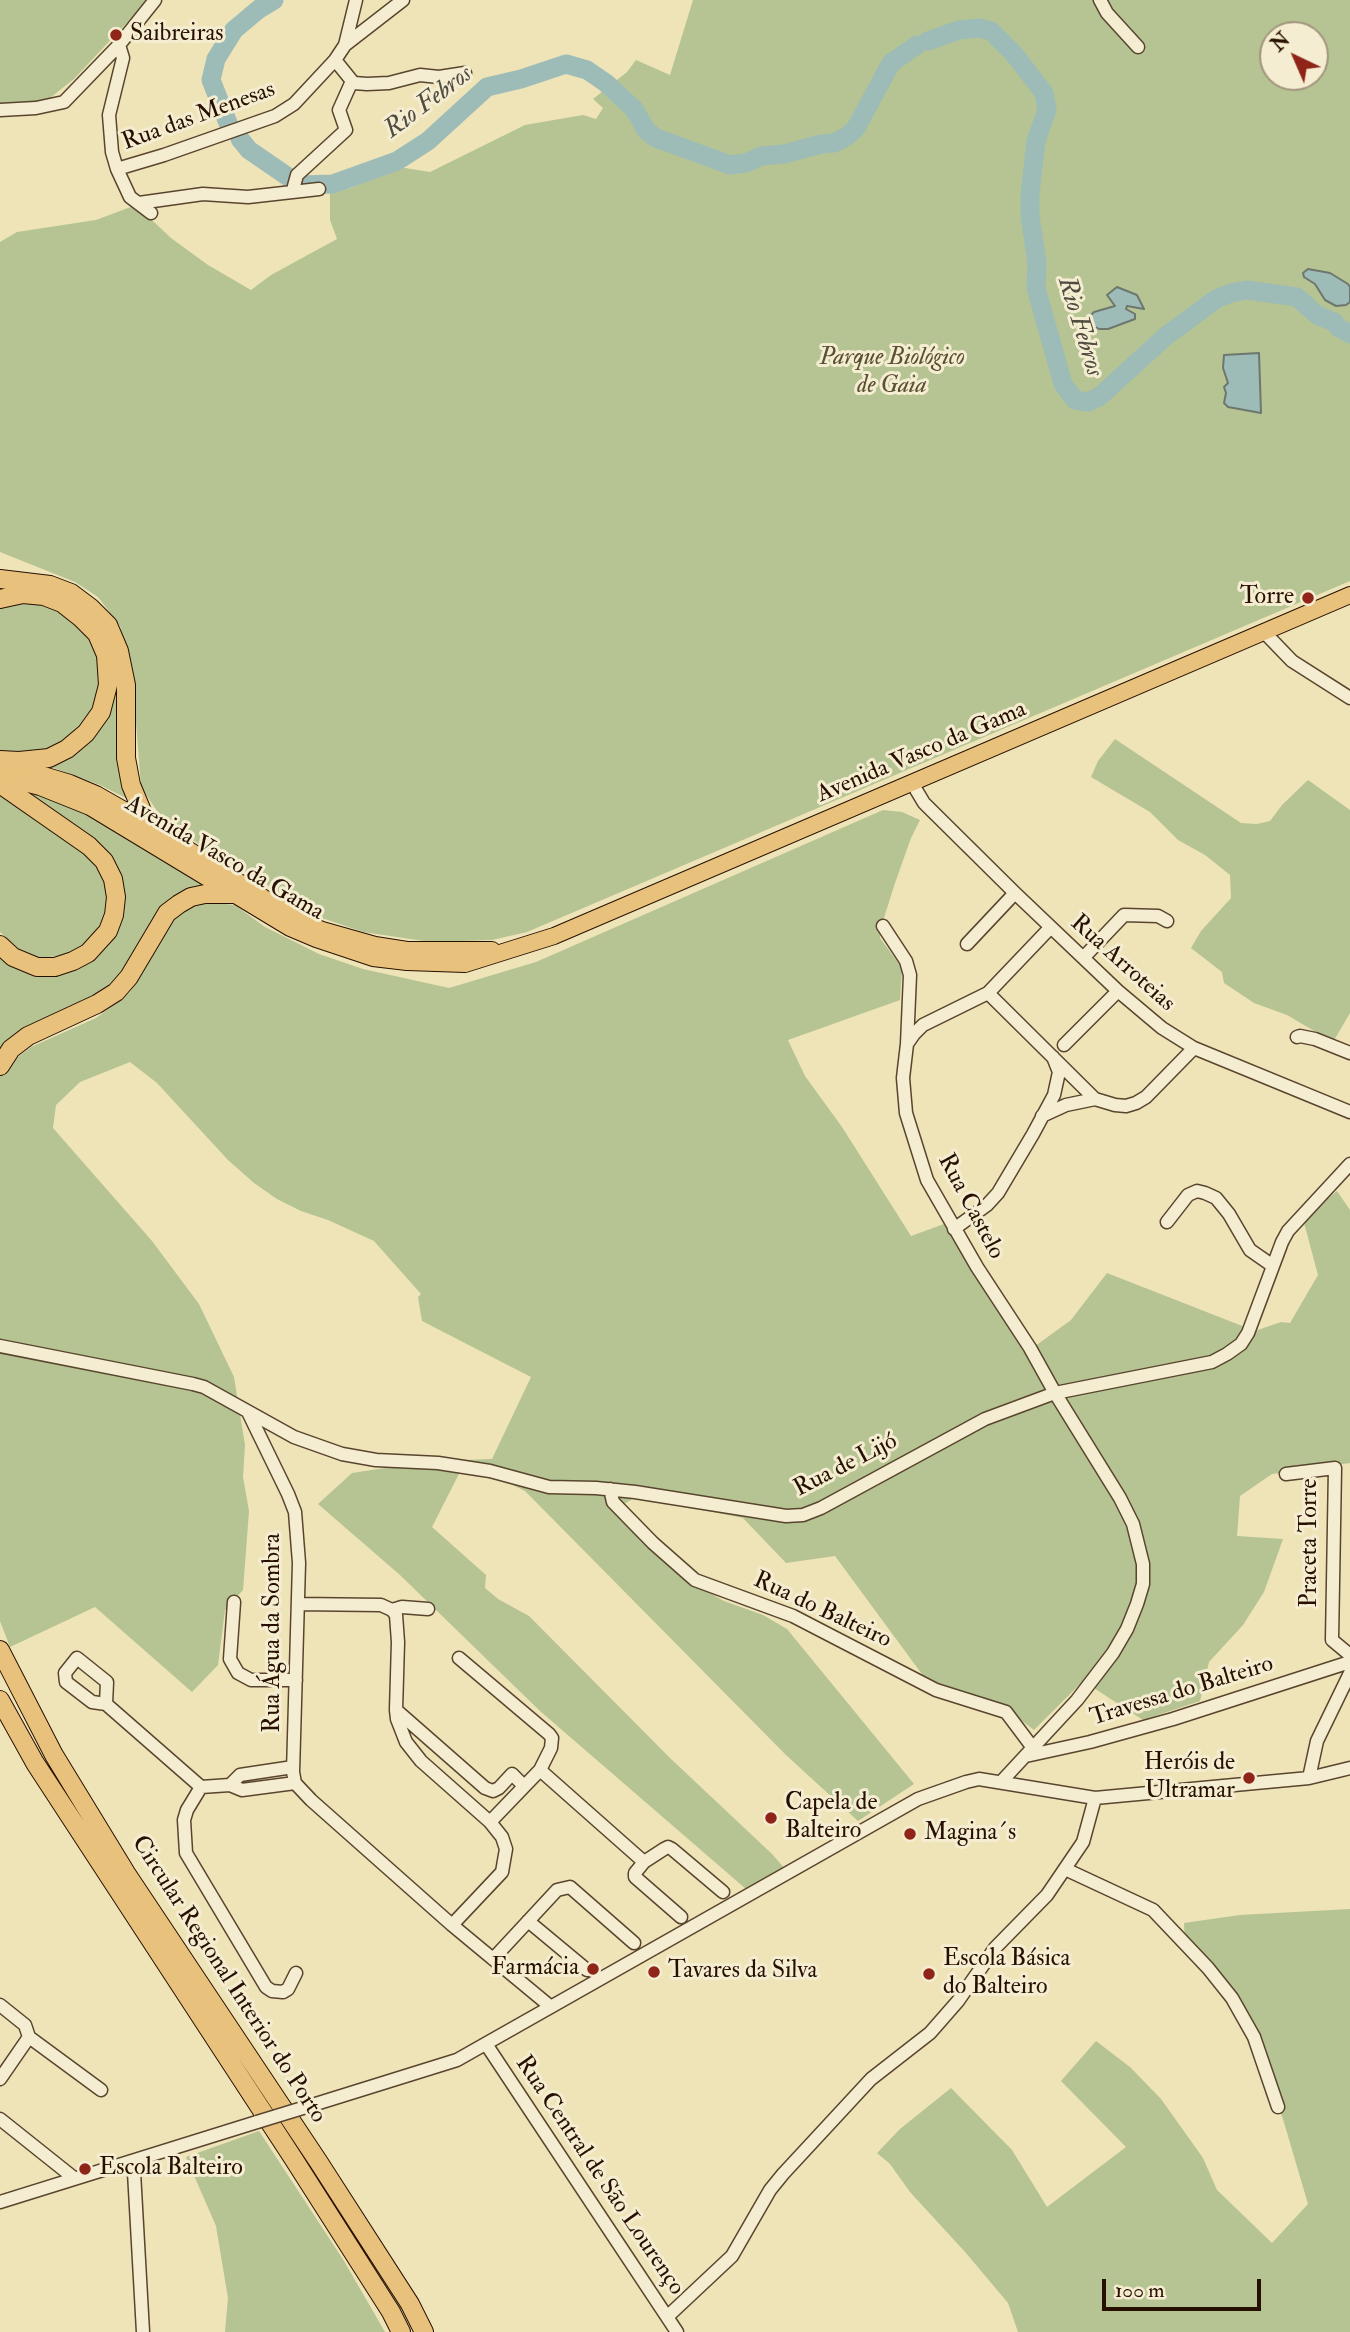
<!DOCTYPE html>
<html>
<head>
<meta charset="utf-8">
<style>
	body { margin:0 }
	#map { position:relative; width:1350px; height:2332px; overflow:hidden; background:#efe3b8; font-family:"IM FELL Double Pica",serif }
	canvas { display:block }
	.north { position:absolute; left:1259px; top:21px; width:70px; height:70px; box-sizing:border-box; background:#f5edd1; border:2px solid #a3957d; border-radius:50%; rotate:316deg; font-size:19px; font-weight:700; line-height:28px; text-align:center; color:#271000 }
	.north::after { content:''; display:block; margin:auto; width:24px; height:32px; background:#8f2418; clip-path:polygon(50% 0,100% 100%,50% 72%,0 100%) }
	.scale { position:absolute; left:1102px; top:2279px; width:159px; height:32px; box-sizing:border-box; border:4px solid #271000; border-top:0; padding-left:9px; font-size:21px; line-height:24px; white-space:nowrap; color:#271000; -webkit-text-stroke:5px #f5edd1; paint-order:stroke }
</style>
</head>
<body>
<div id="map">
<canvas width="1350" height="2332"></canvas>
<div class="north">N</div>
<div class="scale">100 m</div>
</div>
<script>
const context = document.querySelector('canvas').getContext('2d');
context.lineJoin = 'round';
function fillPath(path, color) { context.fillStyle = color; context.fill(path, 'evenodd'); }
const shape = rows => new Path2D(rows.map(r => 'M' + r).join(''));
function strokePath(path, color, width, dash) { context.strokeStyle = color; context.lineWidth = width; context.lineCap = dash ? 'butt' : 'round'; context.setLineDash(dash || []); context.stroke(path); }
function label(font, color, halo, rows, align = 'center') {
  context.font = font + ' "IM FELL Double Pica",serif'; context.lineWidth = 6; context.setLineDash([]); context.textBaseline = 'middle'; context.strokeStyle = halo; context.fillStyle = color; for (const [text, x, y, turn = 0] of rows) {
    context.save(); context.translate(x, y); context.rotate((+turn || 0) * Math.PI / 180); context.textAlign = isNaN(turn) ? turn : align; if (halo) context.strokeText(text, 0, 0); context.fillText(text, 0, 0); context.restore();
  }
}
const green = shape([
	[0,0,148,0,74,79,46,101,0,109],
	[693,0,1350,0,1350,581,527,932,492,940,431,942,363,932,322,918,191,839,157,811,141,787,132,671,120,626,98,597,75,582,0,552,0,242,17,232,96,220,136,205,171,238,208,265,251,290,271,275,337,239,330,220,330,192,351,188,393,170,405,168,430,172,525,125,583,115,596,119,603,108,593,99,627,72,636,60,670,75],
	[1273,35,1315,35,1315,77,1273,77],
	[12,602,39,603,66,613,87,635,97,656,100,680,96,701,83,725,62,743,39,753,16,754,0,750,0,606],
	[115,678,118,757,126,798,100,785,40,763,58,758],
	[1115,739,1241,823,1257,824,1270,821,1282,805,1308,780,1350,810,1350,1013,1333,1042,1287,1015,1254,1003,1224,983,1222,972,1191,948,1201,931,1231,898,1230,875,1205,855,1178,840,1150,812,1091,777,1098,761],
	[21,788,81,809,192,876,207,888,187,890,173,897,162,907,124,969,109,985,93,997,31,1024,15,1034,0,1050,0,953,6,959,82,963,122,892],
	[0,793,94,859,106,882,108,903,102,925,86,945,65,955,41,958,19,949,0,932],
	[883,810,902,812,920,820,911,838,895,883,882,924,880,938,902,968,900,1000,788,1040,805,1076,842,1127,911,1236,944,1224,1027,1352,1071,1320,1107,1273,1255,1331,1281,1322,1290,1323,1318,1275,1303,1219,1337,1191,1350,1210,1350,1463,1272,1474,1240,1496,1237,1536,1283,1539,1264,1592,1243,1625,1209,1662,1200,1701,1143,1720,1083,1681,1034,1730,1009,1711,927,1681,835,1556,786,1563,743,1518,636,1497,617,1508,696,1585,724,1601,763,1615,787,1629,914,1784,858,1821,786,1755,525,1491,465,1462,432,1527,486,1575,485,1588,498,1599,529,1616,670,1758,772,1854,786,1870,746,1889,540,1711,400,1575,318,1504,352,1473,431,1461,492,1459,531,1377,422,1321,418,1297,421,1294,374,1241,328,1220,301,1211,277,1199,254,1183,228,1160,157,1083,130,1062,80,1082,56,1105,53,1128,152,1241,199,1304,234,1377,245,1445,243,1477,249,1511,243,1590,225,1610,218,1665,192,1692,95,1607,10,1647,0,1621,0,1076,13,1061,31,1047,96,1018,122,999,130,992,162,935,167,922,199,901,235,905,265,927,319,954,363,969,449,988,536,962],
	[1350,1909,1350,2332,1018,2332,1008,2303,966,2253,910,2192,890,2164,877,2153,900,2129,951,2088,1012,2150,1047,2207,1126,2147,1061,2081,1096,2041,1130,2067,1161,2099,1203,2158,1217,2190,1272,2243,1308,2204,1283,2119,1256,2049,1241,2001,1221,1975,1185,1945,1184,1923,1240,1915],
	[259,2131,344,2261,385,2332,225,2332,228,2298,216,2226,186,2157]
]);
const water = shape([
	[1308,269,1330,273,1348,284,1350,287,1350,302,1346,305,1336,306,1325,300,1315,284,1304,277,1303,273,1308,269],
	[1117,287,1137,295,1144,309,1127,306,1126,309,1135,314,1135,319,1108,329,1099,329,1090,324,1089,317,1094,312,1115,306,1107,295,1117,287],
	[1259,353,1261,413,1228,407,1224,403,1226,393,1224,387,1228,383,1223,368,1224,355,1259,353]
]);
const river = shape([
	[928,41,959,30,979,28,991,31,1014,54,1044,93,1047,110,1036,141,1030,194,1030,216,1037,263,1036,288,1063,384,1075,400,1088,402,1099,397,1166,336,1216,299,1231,293,1247,290,1297,297,1317,315,1334,322,1339,328,1350,334],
	[228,123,211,80,216,59,234,30,259,9,274,0],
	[240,139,249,150,300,185,333,184,397,161,428,141,487,87,521,79,566,64,587,70,606,83,634,109,646,130,656,138,730,165,746,163,761,156,784,154,821,144,834,143,846,137,856,128,891,63,917,45]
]);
const minor = shape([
	[1100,0,1107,13,1138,47],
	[119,45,123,58,109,115,112,152,117,169,164,155,275,116,294,104,335,60,345,45,356,0],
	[345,45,403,0],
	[335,60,352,81],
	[352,81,354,83,367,84,389,83,420,75,439,77,465,73],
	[0,110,36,108,64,102,119,45,155,0],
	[117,169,130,197,151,213],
	[295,191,294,186,297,175,346,130,339,110,352,81],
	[139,203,203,194,248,197,319,189],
	[1264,632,1292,661,1350,698],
	[912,783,924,803,1015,893,1118,991,1162,1028,1194,1048,1350,1112],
	[883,926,906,961,910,975,907,1044],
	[967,944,1015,893],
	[1084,957,1124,915,1158,916,1167,921],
	[988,993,1095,1099],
	[1297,1037,1300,1036,1315,1039,1350,1053],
	[1064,1045,1118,991],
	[1042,1116,1066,1105,1095,1099,1115,1105,1126,1106,1136,1103,1146,1097,1194,1048],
	[1167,1222,1188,1195,1197,1191,1205,1193,1216,1198,1229,1214,1250,1250,1273,1266],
	[954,1229,987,1205,998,1193,1033,1134,1054,1095,1059,1072,1053,1057],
	[0,1346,193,1384,204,1387,294,1437,342,1454,376,1460,438,1463,490,1471,549,1487,596,1488,635,1492,786,1516,803,1515,821,1508,985,1419,1055,1393,1212,1362,1227,1354,1241,1344,1248,1333,1282,1242,1288,1231,1350,1164],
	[249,1414,288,1494,295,1512,299,1563,293,1772,295,1783,311,1800,452,1925,551,2007],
	[1286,1474,1335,1468,1332,1640,1350,1655],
	[610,1489,613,1502,653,1543,695,1580,793,1616,936,1690,1006,1712,1033,1748],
	[234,1602,230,1659,238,1673,251,1680,296,1680],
	[298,1604,381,1605,392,1610,396,1615,398,1642,396,1710,397,1719,406,1742,421,1761,490,1822,502,1837,506,1849,502,1872,452,1925],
	[392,1610,402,1607,428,1609],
	[459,1658,549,1734,552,1738,551,1748,540,1770],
	[106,1704,92,1702,66,1682,65,1673,77,1658,107,1682,106,1704,201,1787,230,1785,242,1790,295,1783],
	[396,1710,485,1788,493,1791,499,1788,512,1774,524,1786],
	[1026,1756,1090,1742,1173,1719,1350,1662],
	[1309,1778,1317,1741,1350,1673],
	[1001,1782,1077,1700,1113,1653,1127,1629,1137,1604,1143,1584,1143,1564,1133,1524,1120,1498,1055,1393,1030,1348,977,1267,927,1180,906,1113,903,1078,907,1044,914,1034,923,1025,988,993,1050,928],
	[230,1785,240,1775,293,1767],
	[201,1787,187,1810,184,1820,186,1853,266,1987,272,1991,283,1992,288,1989,296,1973],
	[490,1822,540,1770,644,1862],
	[1065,1869,1153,1910,1208,1968,1232,1998,1254,2037,1278,2107],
	[681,1917,635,1877,635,1873,644,1862,664,1849,668,1847,672,1849,723,1892],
	[528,1921,587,1970],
	[493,1959,557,1890,570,1887,634,1943],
	[0,2005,25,2025,29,2037,0,2079],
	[29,2037,101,2090],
	[486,2044,677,2332],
	[306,2107,457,2060,918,1799,966,1782,979,1779,1095,1798,1309,1778,1350,1768],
	[0,2119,74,2178],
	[132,2161,134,2172,143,2332],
	[0,2202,257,2122],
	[667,2317,732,2256,770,2190,783,2174,871,2079,930,2033,958,2001,995,1948,1047,1895,1083,1842,1095,1798]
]);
const major = shape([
	[7,764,70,783,96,794,147,823,295,918,322,930,375,945,407,950,492,950],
	[0,777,40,787,90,807,290,928,316,939,373,958,407,962,465,964,554,936,1350,595]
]);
const highway = shape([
	[0,579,50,585,71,593,91,608,108,625,119,651,126,685,126,758,131,785,147,823],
	[0,599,23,594,44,596,62,603,81,618,97,634,106,655,108,685,101,712,86,733,67,749,49,758,19,761,0,760],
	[0,784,89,846,104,861,113,879,116,897,114,915,108,931,88,953,73,961,55,967,37,967,13,957,0,945],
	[0,1066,11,1049,28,1036,97,1004,116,992,129,977,167,913,179,904,191,897,205,894,234,894],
	[0,1650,54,1755,126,1873,318,2161,410,2304,424,2332],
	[0,1700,35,1763,293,2158,391,2312,401,2332]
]);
const minorBridge = shape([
	[257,2122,306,2107]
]);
const markers = [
	[116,35,7,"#8f2418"],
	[1308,598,7,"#8f2418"],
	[1249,1778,7,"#8f2418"],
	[771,1818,7,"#8f2418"],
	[910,1834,7,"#8f2418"],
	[593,1969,7,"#8f2418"],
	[654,1972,7,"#8f2418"],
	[929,1974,7,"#8f2418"],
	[85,2169,7,"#8f2418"]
];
const poiNames = [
	["Saibreiras",130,35],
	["Torre",1294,598,"right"],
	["Heróis de",1235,1764,"right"],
	["Ultramar",1235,1792,"right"],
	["Capela de",785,1804],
	["Balteiro",785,1832],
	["Magina´s",924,1834],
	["Escola Básica",943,1960],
	["do Balteiro",943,1988],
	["Farmácia",579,1969,"right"],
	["Tavares da Silva",668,1972],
	["Escola Balteiro",99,2169]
];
const streetNames = [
	["Rua das Menesas",199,117,-20],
	["Avenida Vasco da Gama",922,753,-23],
	["Avenida Vasco da Gama",224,859,30],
	["Rua Arroteias",1122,964,42],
	["Rua Castelo",970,1207,62],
	["Rua de Lijó",846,1466,-27],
	["Praceta Torre",1311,1543,-90],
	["Rua do Balteiro",822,1611,25],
	["Rua Água da Sombra",274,1633,-90],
	["Travessa do Balteiro",1182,1692,-17],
	["Circular Regional Interior do Porto",228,1980,57],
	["Rua Central de São Lourenço",599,2176,56]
];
const parkNames = [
	["Parque Biológico",892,359],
	["de Gaia",892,387]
];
const waterNames = [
	["Rio Febros",429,103,-37],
	["Rio Febros",1079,327,73]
];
fillPath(green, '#b5c492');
fillPath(water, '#9dbcb7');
strokePath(water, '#6e776e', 2);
strokePath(river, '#9dbcb7', 19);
strokePath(minor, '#59452e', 15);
strokePath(major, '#271000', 18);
strokePath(highway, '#271000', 20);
strokePath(minor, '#f5edd1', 12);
strokePath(major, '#e8c27c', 16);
strokePath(highway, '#e8c27c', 18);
strokePath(minorBridge, '#59452e', 15, []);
strokePath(minorBridge, '#f5edd1', 12);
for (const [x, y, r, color] of markers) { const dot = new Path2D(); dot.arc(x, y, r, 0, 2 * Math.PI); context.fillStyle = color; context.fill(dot); strokePath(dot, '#f5edd1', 2.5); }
label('24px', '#271000', '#f5edd1', poiNames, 'left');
label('24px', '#271000', '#f5edd1', streetNames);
label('italic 24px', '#594f33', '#f5edd1', parkNames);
label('italic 26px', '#504c40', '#f5edd1', waterNames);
</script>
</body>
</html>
